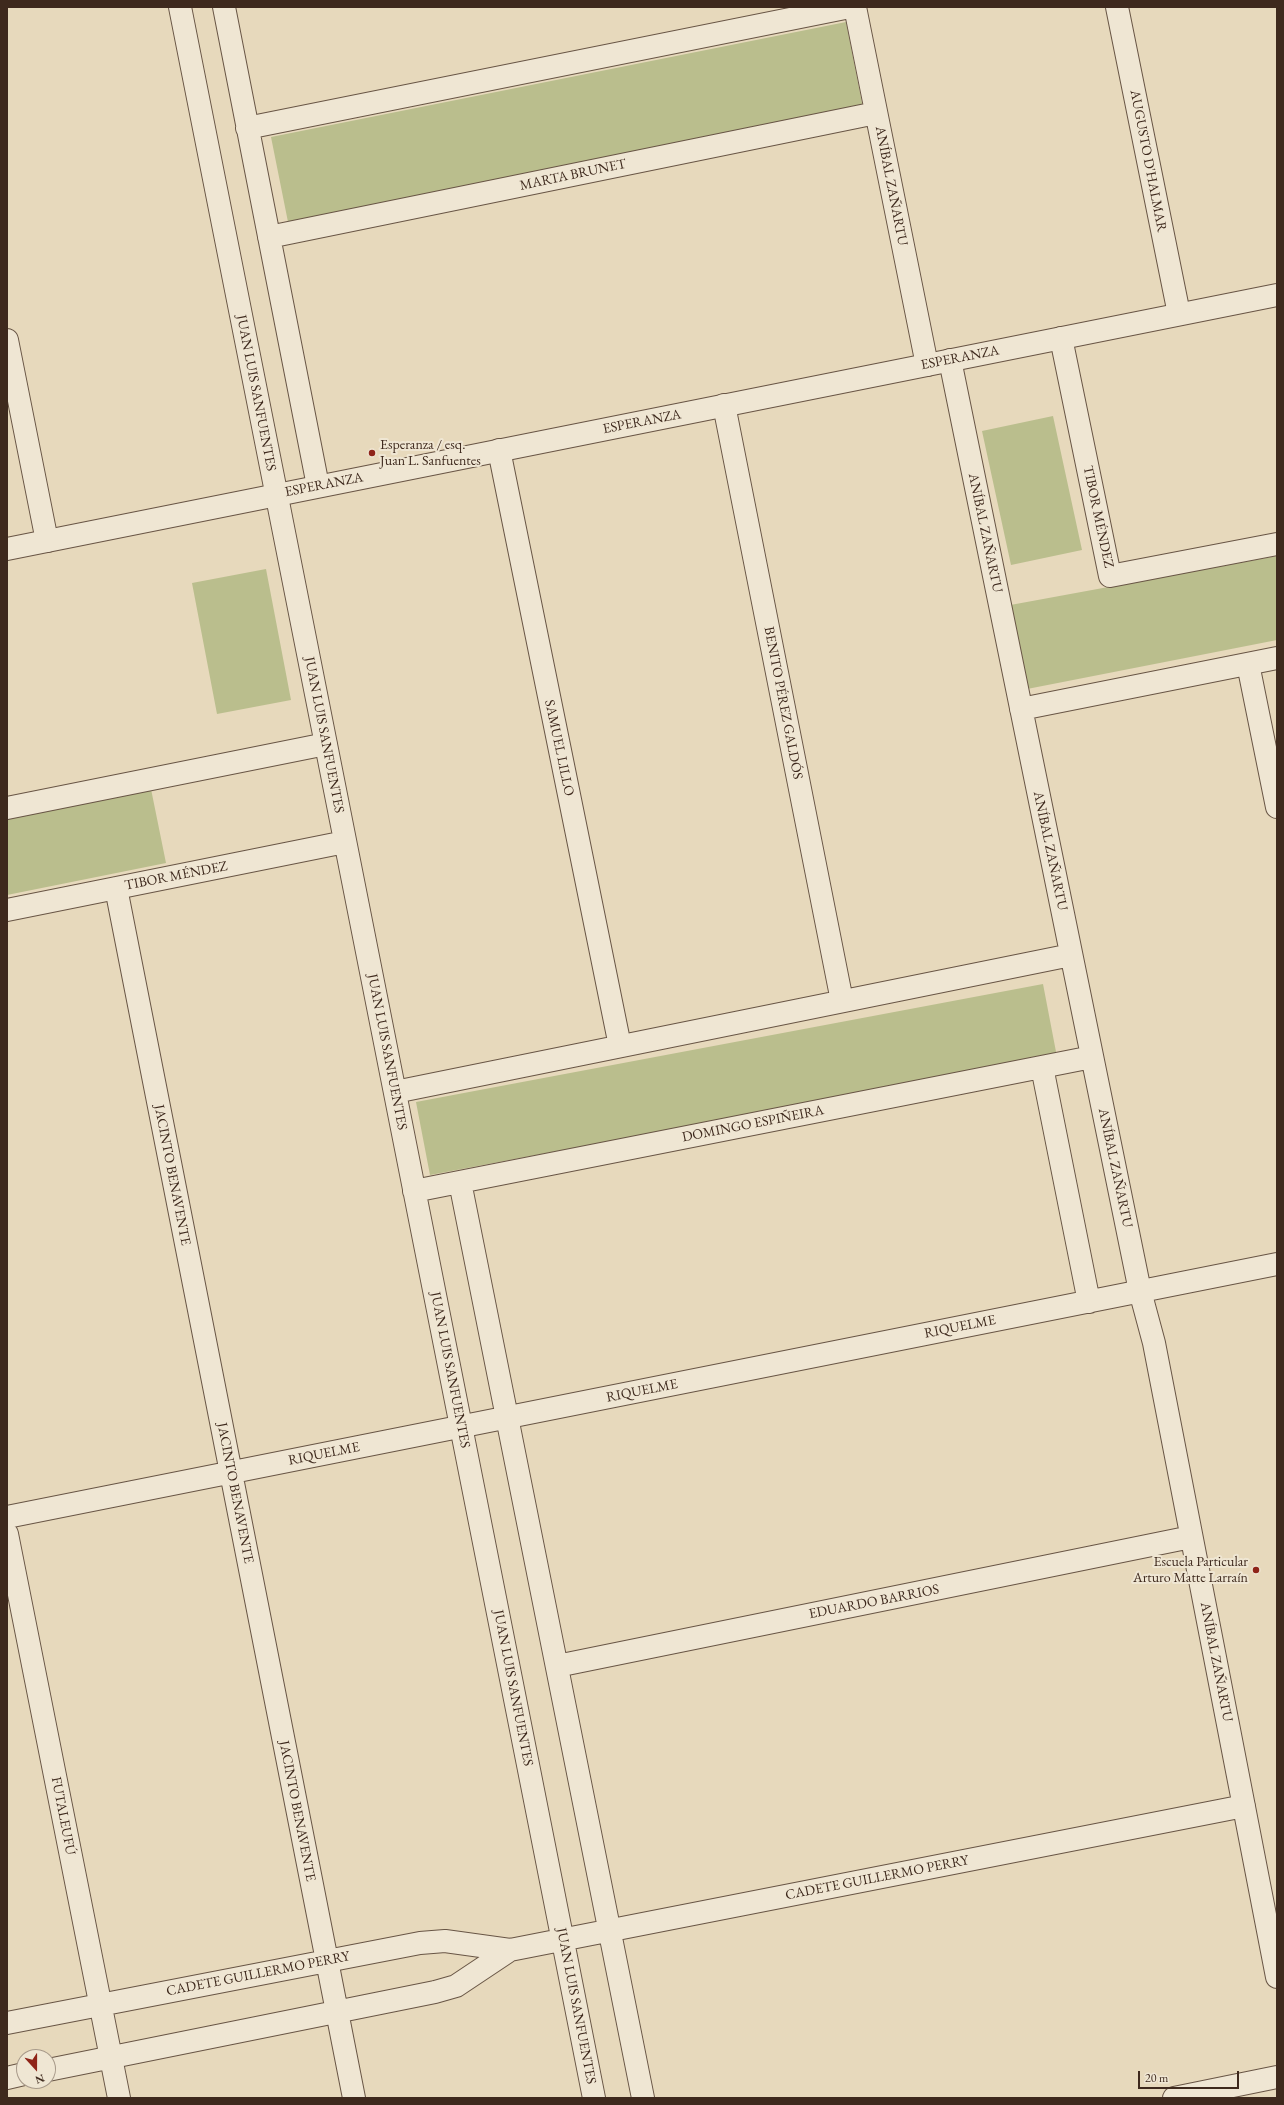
<!DOCTYPE html>
<html>
<head>
<meta charset="utf-8">
<style>
	body { margin:0 }
	#map { position:relative; width:1284px; height:2105px; overflow:hidden; background:#e7d9bc; font-family:"EB Garamond",serif }
	canvas { display:block }
	.frame { position:absolute; inset:0; border:8px solid #3e291d; pointer-events:none }
	.north { position:absolute; left:16px; top:2049px; width:40px; height:40px; box-sizing:border-box; background:#efe6d3; border:1px solid #a89a8a; border-radius:50%; rotate:159deg; font-size:11px; font-weight:700; line-height:16px; text-align:center; color:#3e291d }
	.north::after { content:''; display:block; margin:auto; width:14px; height:18px; background:#8f2418; clip-path:polygon(50% 0,100% 100%,50% 72%,0 100%) }
	.scale { position:absolute; left:1138px; top:2071px; width:101px; height:18px; box-sizing:border-box; border:2px solid #3e291d; border-top:0; padding-left:5px; font-size:12px; line-height:14px; white-space:nowrap; color:#3e291d; -webkit-text-stroke:3px #efe6d3; paint-order:stroke }
</style>
</head>
<body>
<div id="map">
<canvas width="1284" height="2105"></canvas>
<div class="frame"></div>
<div class="north">N</div>
<div class="scale">20 m</div>
</div>
<script>
const context = document.querySelector('canvas').getContext('2d');
context.lineJoin = 'round';
function fillPath(path, color) { context.fillStyle = color; context.fill(path, 'evenodd'); }
const shape = rows => new Path2D(rows.map(r => 'M' + r).join(''));
function strokePath(path, color, width, dash) { context.strokeStyle = color; context.lineWidth = width; context.lineCap = dash ? 'butt' : 'round'; context.setLineDash(dash || []); context.stroke(path); }
function label(font, color, halo, rows, align = 'center') {
  context.font = font + ' "EB Garamond",serif'; context.lineWidth = 4; context.setLineDash([]); context.textBaseline = 'middle'; context.strokeStyle = halo; context.fillStyle = color; for (const [text, x, y, turn = 0] of rows) {
    context.save(); context.translate(x, y); context.rotate((+turn || 0) * Math.PI / 180); context.textAlign = isNaN(turn) ? turn : align; if (halo) context.strokeText(text, 0, 0); context.fillText(text, 0, 0); context.restore();
  }
}
const green = shape([
	[846,22,863,108,288,222,271,137],
	[1053,416,1082,550,1011,565,982,431],
	[1277,556,1277,640,1022,690,1005,606],
	[266,569,291,700,217,714,192,583],
	[151,789,166,863,7,895,7,817],
	[1043,984,1057,1057,430,1175,416,1102]
]);
const minor = shape([
	[180,7,594,2098],
	[224,7,318,486],
	[855,7,927,365],
	[1117,7,1179,314],
	[247,128,850,7],
	[269,237,876,113],
	[1061,338,1110,576,1277,544],
	[7,340,47,541],
	[950,360,1140,1291,1154,1343,1277,1977],
	[724,405,842,1001],
	[499,450,620,1046],
	[1248,664,1277,807],
	[1021,709,1277,658],
	[7,808,326,744],
	[116,888,354,2098],
	[7,910,345,842],
	[1042,1067,1089,1302],
	[395,1092,1071,955],
	[460,1182,643,2098],
	[414,1191,1092,1057],
	[7,1517,1277,1264],
	[7,1534,119,2098],
	[557,1666,1191,1537],
	[7,2023,420,1943,445,1941,510,1950,1244,1806],
	[48,2070,435,1992,456,1986,510,1950],
	[7,2078,24,2074],
	[1174,2098,1277,2077]
]);
const tertiary = shape([
	[7,549,1277,295]
]);
const markers = [
	[372,453,4,"#8f2418"],
	[1256,1570,4,"#8f2418"]
];
const streetNames = [
	["AUGUSTO D'HALMAR",1148,161,79],
	["MARTA BRUNET",573,175,-12],
	["ANÍBAL ZAÑARTU",891,186,79],
	["ESPERANZA",960,358,-11],
	["JUAN LUIS SANFUENTES",256,393,79],
	["ESPERANZA",642,422,-11],
	["ESPERANZA",324,485,-11],
	["TIBOR MÉNDEZ",1098,517,78],
	["ANÍBAL ZAÑARTU",985,533,78],
	["BENITO PÉREZ GALDÓS",783,703,79],
	["JUAN LUIS SANFUENTES",324,735,79],
	["SAMUEL LILLO",559,748,78],
	["ANÍBAL ZAÑARTU",1050,851,78],
	["TIBOR MÉNDEZ",176,876,-11],
	["JUAN LUIS SANFUENTES",387,1052,79],
	["DOMINGO ESPIÑEIRA",753,1124,-11],
	["ANÍBAL ZAÑARTU",1115,1168,78],
	["JACINTO BENAVENTE",172,1175,79],
	["RIQUELME",960,1327,-11],
	["JUAN LUIS SANFUENTES",450,1370,79],
	["RIQUELME",642,1391,-11],
	["RIQUELME",324,1454,-11],
	["JACINTO BENAVENTE",235,1493,79],
	["EDUARDO BARRIOS",874,1602,-11],
	["ANÍBAL ZAÑARTU",1216,1662,79],
	["JUAN LUIS SANFUENTES",513,1688,79],
	["JACINTO BENAVENTE",297,1811,79],
	["FUTALEUFÚ",63,1816,79],
	["CADETE GUILLERMO PERRY",877,1878,-11],
	["CADETE GUILLERMO PERRY",258,1974,-11],
	["JUAN LUIS SANFUENTES",576,2006,79]
];
const poiNames = [
	["Esperanza / esq.",380,445],
	["Juan L. Sanfuentes",380,461],
	["Escuela Particular",1248,1562,"right"],
	["Arturo Matte Larraín",1248,1578,"right"]
];
fillPath(green, '#babe8d');
strokePath(minor, '#685545', 24);
strokePath(tertiary, '#685545', 24);
strokePath(minor, '#efe6d3', 22);
strokePath(tertiary, '#efe6d3', 22);
for (const [x, y, r, color] of markers) { const dot = new Path2D(); dot.arc(x, y, r, 0, 2 * Math.PI); context.fillStyle = color; context.fill(dot); strokePath(dot, '#efe6d3', 1.5); }
label('14px', '#3e291d', '#efe6d3', streetNames);
label('14px', '#3e291d', '#efe6d3', poiNames, 'left');
</script>
</body>
</html>
